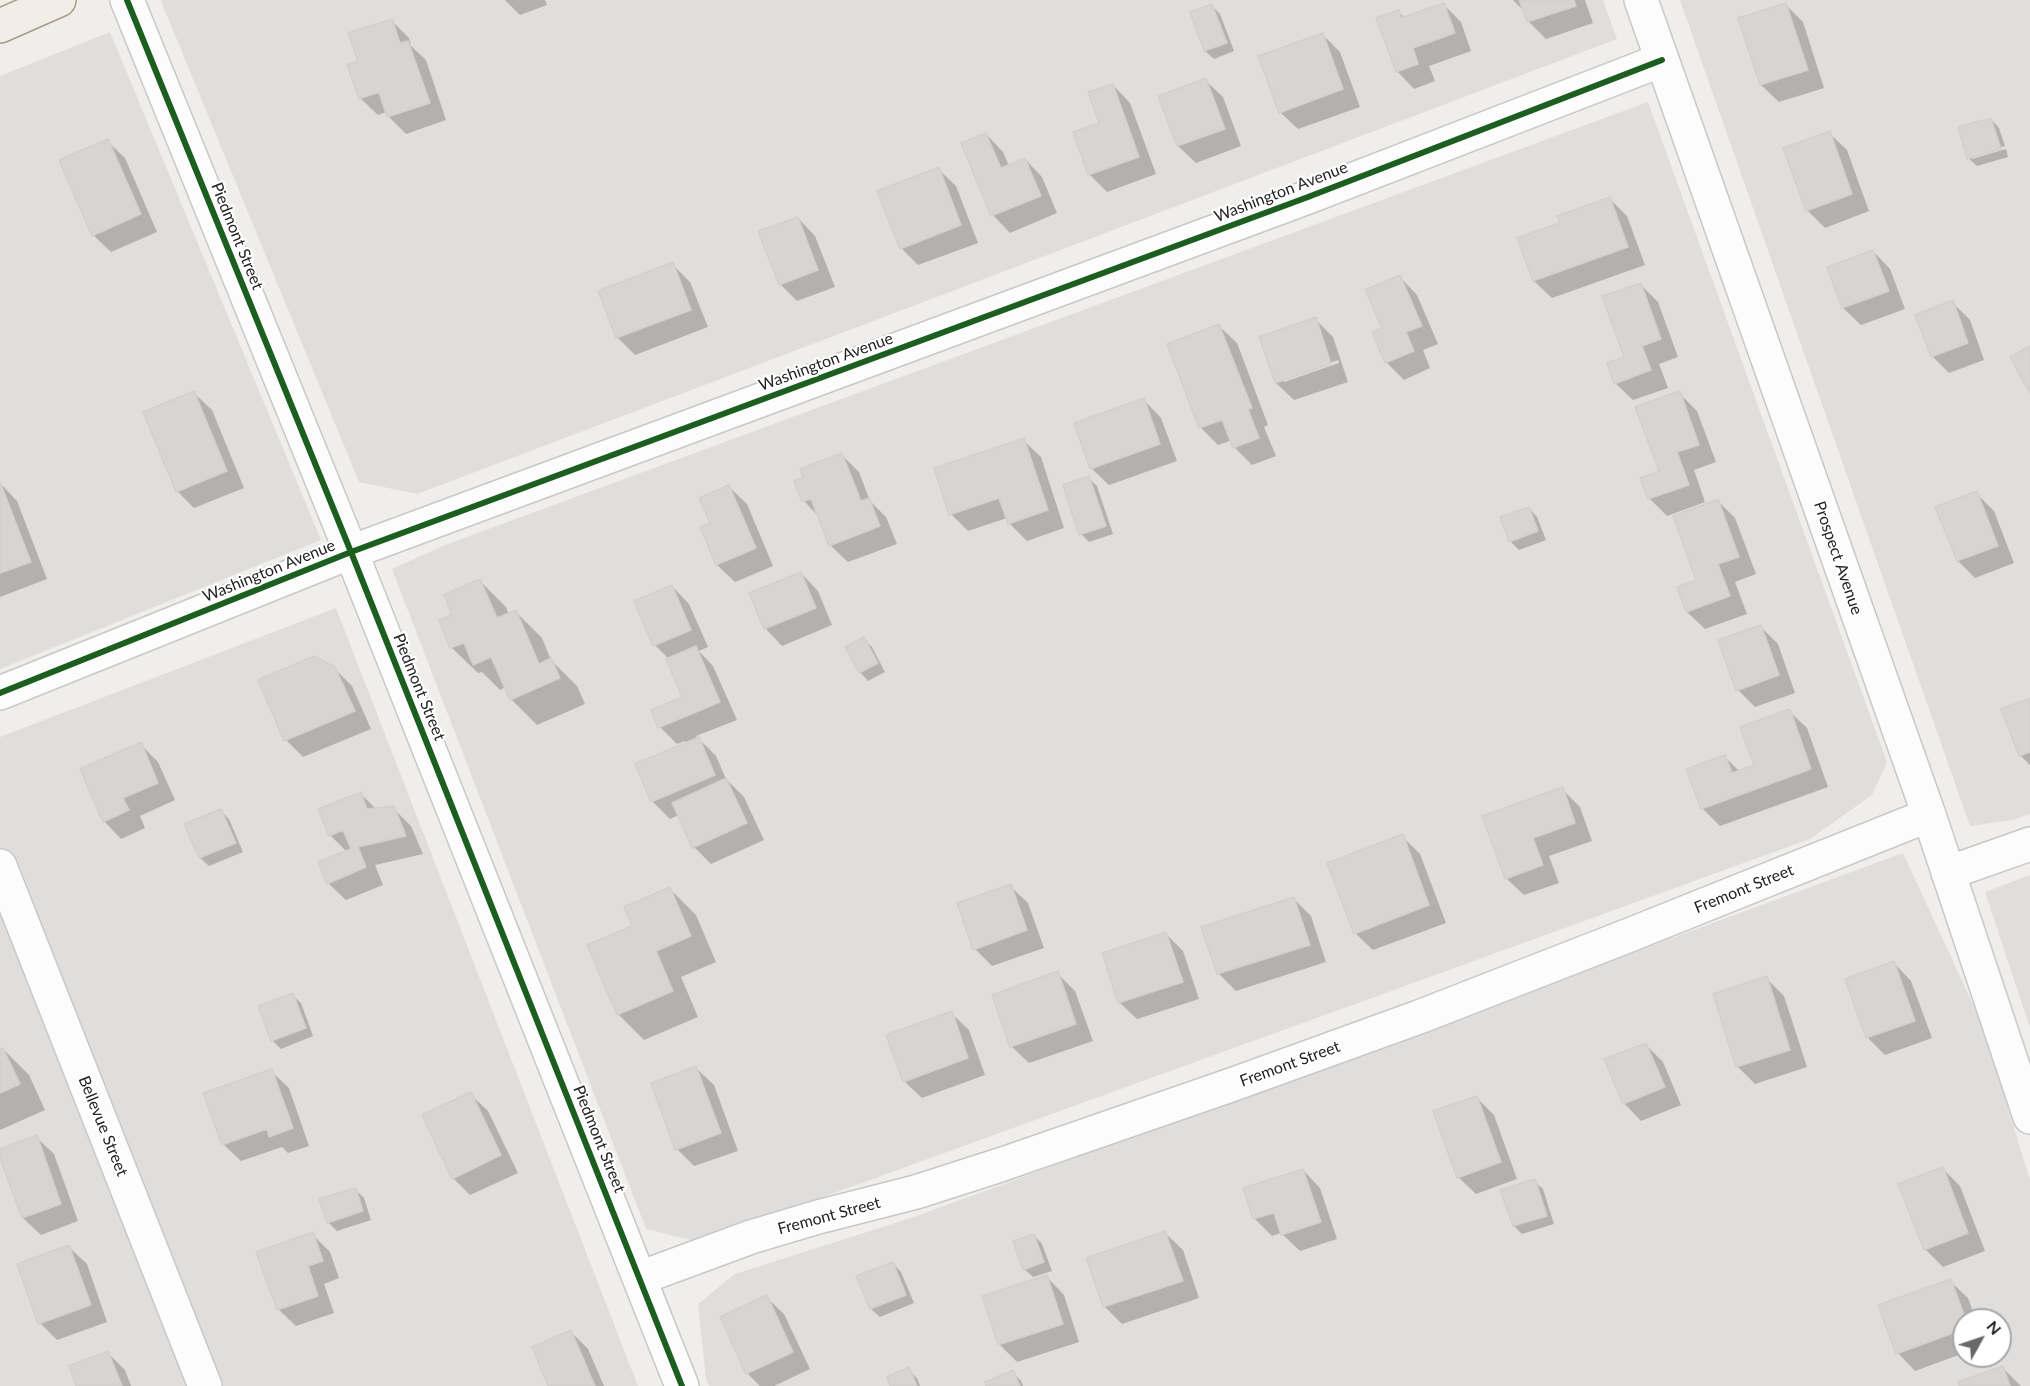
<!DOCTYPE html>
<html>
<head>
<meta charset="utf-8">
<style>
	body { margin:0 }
	#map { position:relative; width:2030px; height:1386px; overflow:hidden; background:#f0eeeb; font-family:Lato,sans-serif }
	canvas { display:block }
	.north { position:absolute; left:1952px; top:1308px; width:60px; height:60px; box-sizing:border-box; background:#fff; border:2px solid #a7a7a7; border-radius:50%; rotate:50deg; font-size:16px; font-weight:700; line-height:24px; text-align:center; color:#222 }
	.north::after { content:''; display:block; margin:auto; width:21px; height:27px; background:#6a6968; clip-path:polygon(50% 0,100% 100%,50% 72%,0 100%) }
</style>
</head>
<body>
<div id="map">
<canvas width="2030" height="1386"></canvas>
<div class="north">N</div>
</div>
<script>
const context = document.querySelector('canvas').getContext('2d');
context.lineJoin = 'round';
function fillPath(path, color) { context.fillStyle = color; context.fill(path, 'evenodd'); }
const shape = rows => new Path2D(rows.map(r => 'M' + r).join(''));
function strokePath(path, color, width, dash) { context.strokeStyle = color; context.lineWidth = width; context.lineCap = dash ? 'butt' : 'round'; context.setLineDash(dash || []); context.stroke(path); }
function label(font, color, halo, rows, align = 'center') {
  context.font = font + ' Lato,sans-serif'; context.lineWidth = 4.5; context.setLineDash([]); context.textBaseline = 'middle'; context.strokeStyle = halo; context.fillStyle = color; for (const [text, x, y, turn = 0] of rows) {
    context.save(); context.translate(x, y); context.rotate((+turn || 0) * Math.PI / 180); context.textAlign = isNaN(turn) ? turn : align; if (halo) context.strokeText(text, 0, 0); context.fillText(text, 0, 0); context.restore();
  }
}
const residential = shape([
	[163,0,1603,0,1617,39,417,494,359,482,161,1],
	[1680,0,2030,0,2030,814,2013,820,1970,826],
	[110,32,321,540,0,669,0,76],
	[1648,102,1887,762,1872,795,1810,839,699,1242,646,1229,392,569,445,545],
	[336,608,638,1386,0,1386,0,737],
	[1903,853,1982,1024,2030,1180,2030,1386,709,1386,706,1379,698,1304,735,1274,914,1217],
	[1964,1320,2000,1320,2000,1356,1964,1356],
	[2030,875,2030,1028,1985,892]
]);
const shadow = shape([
	[505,0,545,0,547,5,520,15],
	[1513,0,1585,0,1593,23,1546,39,1529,22,1525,12],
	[1443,4,1461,22,1471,51,1429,66,1435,81,1414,89,1397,71,1399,12,1405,18],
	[1785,4,1803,22,1824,88,1779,102,1761,85],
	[1212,6,1220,14,1234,51,1214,59,1205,51,1192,13],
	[391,20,409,38,411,46,426,60,446,120,406,134,389,117,387,112,378,115,360,98,360,61],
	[1322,34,1340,52,1360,107,1298,129,1280,112],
	[1205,80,1223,97,1241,146,1196,163,1178,146],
	[1113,85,1130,103,1156,174,1107,192,1090,175,1075,133,1101,124],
	[1991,119,1999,128,2005,146,1972,156,1972,159,2006,149,2008,157,1977,166,1968,158],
	[1829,133,1847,150,1869,211,1825,228,1807,210],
	[986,134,1003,152,1009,166,1025,159,1042,177,1057,213,1010,233,993,215,963,144],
	[107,141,125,158,157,232,111,252,93,235],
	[938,169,956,186,978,243,918,265,901,248],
	[1610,199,1627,216,1645,265,1552,298,1534,281,1519,239,1561,224],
	[798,218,815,236,835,287,797,301,780,284],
	[1873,251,1890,269,1905,309,1861,325,1843,308],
	[672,264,690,282,708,327,635,355,617,337],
	[1400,277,1417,295,1438,344,1423,350,1430,368,1404,380,1386,362,1384,329],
	[1640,284,1658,302,1678,357,1659,364,1668,388,1633,400,1615,383,1626,358],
	[1952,302,1970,320,1984,360,1949,373,1932,356],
	[1315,319,1333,337,1348,382,1294,400,1276,383,1261,338],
	[1338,360,1339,363,1284,382,1284,379],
	[1219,326,1237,343,1268,425,1264,427,1276,456,1252,465,1234,447,1232,440,1218,445,1201,428,1169,345],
	[194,393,212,410,244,488,194,508,177,491],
	[1679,393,1697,411,1716,462,1694,470,1705,502,1667,516,1649,498,1661,472],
	[1144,400,1161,418,1177,461,1109,485,1091,468],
	[1023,440,1041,457,1064,528,1027,541,1009,523,1007,518,968,531,951,514],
	[842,455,859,472,870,501,886,517,897,544,848,562,830,545,820,518,804,501],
	[1088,478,1097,486,1113,534,1089,542,1081,534],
	[0,483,17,501,47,579,0,597],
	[729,487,747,504,773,566,735,582,717,565,702,528,711,523],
	[1976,493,1994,511,2014,563,1975,578,1958,561],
	[1718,501,1735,518,1756,574,1735,582,1747,614,1705,629,1687,612,1698,581],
	[1529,508,1537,517,1546,540,1519,550,1510,541,1502,518],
	[801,573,818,591,832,625,782,646,765,628],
	[480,581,506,607,509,615,516,612,542,638,551,660,577,686,585,704,537,725,511,699,506,687,500,690,482,672,478,673,452,648,441,621,454,615],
	[672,586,689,604,708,647,699,651,713,666,737,720,696,736,716,756,726,779,744,797,764,840,711,864,694,847,679,815,670,819,652,801,637,765,686,744,685,741,677,744,660,727,684,698,669,659,655,645],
	[1761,627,1778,644,1795,693,1755,707,1738,690],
	[864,639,872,647,885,672,868,681,860,672],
	[334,668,352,686,371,729,303,757,286,740],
	[2030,700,2030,765,2020,755],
	[1789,711,1807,728,1828,787,1720,826,1702,808,1724,756,1740,772,1756,766],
	[140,744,158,762,175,800,140,816,145,828,121,839,104,821],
	[1562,789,1580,807,1592,841,1549,856,1559,883,1524,895,1506,878],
	[360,793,376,809,393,808,411,826,423,854,375,865,383,885,346,900,328,883,347,852,330,835],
	[220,810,229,819,243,852,209,866,200,858,186,825],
	[1402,836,1420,854,1446,923,1373,950,1355,933],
	[1010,886,1028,903,1044,948,992,966,975,949],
	[670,889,696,915,716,962,681,977,698,1017,644,1040,618,1014,634,927],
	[1294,899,1311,916,1326,962,1236,991,1218,973],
	[1166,934,1183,951,1199,999,1137,1019,1119,1002],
	[1894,963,1911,981,1932,1038,1885,1055,1867,1037],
	[1057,973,1075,991,1093,1041,1029,1063,1011,1046],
	[1766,978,1784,996,1807,1067,1755,1084,1738,1067,1715,995],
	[292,995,301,1003,313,1036,281,1049,272,1040],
	[951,1013,969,1030,985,1075,922,1098,904,1081],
	[1645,1044,1663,1062,1681,1105,1641,1121,1624,1103],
	[3,1049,29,1075,45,1110,0,1130,0,1051],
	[696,1068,714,1085,738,1151,694,1166,677,1149],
	[271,1071,289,1088,309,1146,288,1153,282,1147,241,1161,223,1144],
	[470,1094,488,1111,518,1173,470,1195,453,1178],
	[1476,1097,1494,1115,1517,1179,1476,1194,1458,1177],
	[36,1137,54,1154,78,1221,41,1235,23,1218,0,1154,0,1150],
	[1942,1168,1960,1186,1985,1251,1943,1267,1925,1249],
	[1303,1170,1320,1188,1337,1239,1300,1251,1281,1233,1272,1236,1255,1219,1245,1189],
	[1534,1181,1543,1189,1554,1224,1522,1234,1514,1226],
	[356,1190,364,1198,371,1220,337,1231,328,1222],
	[1165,1233,1183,1250,1199,1298,1122,1324,1104,1306],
	[312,1234,330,1252,339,1278,324,1284,334,1313,296,1326,278,1309],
	[1034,1235,1042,1244,1052,1271,1033,1277,1024,1269],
	[69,1247,87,1264,107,1322,57,1340,40,1323],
	[893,1263,901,1272,914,1303,880,1317,871,1309],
	[1047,1277,1064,1295,1079,1342,1017,1362,999,1344],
	[1950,1281,1968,1298,1976,1320,1964,1320,1964,1353,1915,1371,1898,1353],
	[766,1297,784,1314,810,1369,774,1386,760,1386,747,1373],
	[571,1332,588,1349,604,1386,550,1386],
	[108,1353,125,1370,131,1386,78,1386],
	[2003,1368,2021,1386,1961,1386],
	[908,1369,917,1378,920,1386,892,1386],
	[1013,1372,1021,1381,1023,1386,988,1386]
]);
const building = shape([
	[1519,0,1574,0,1576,6,1527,22,1519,0],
	[1444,3,1455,33,1413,48,1418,64,1396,72,1376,18,1399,10,1401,18,1444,3],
	[1786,3,1808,70,1760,85,1738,18,1786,3],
	[1212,4,1227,43,1204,51,1190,12,1212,4],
	[392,19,400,43,408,41,430,103,387,117,379,92,359,99,347,65,358,61,348,33,392,19],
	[1323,33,1343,89,1279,113,1258,56,1323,33],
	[1206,78,1225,129,1177,146,1158,96,1206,78],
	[1113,84,1139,157,1088,175,1073,132,1099,123,1088,92,1113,84],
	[1991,118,2001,149,1967,159,1958,127,1991,118],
	[1830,131,1852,194,1806,211,1783,148,1830,131],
	[986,133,1001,168,1025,158,1041,196,991,216,961,143,986,133],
	[108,139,141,214,92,236,59,160,108,139],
	[939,167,961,225,900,249,877,191,939,167],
	[1610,197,1628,247,1533,281,1517,238,1560,223,1557,216,1610,197],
	[798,217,818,270,779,285,758,231,798,217],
	[1873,250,1889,291,1842,308,1827,267,1873,250],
	[673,262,691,310,616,338,598,291,673,262],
	[1400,275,1422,326,1406,332,1414,351,1385,363,1372,332,1382,328,1365,290,1400,275],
	[1641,283,1661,339,1642,346,1651,370,1614,384,1607,363,1624,357,1602,296,1641,283],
	[1953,300,1968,343,1931,357,1915,315,1953,300],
	[1316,317,1331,364,1275,383,1259,337,1316,317],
	[1219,324,1252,408,1248,409,1259,438,1233,448,1222,420,1199,428,1167,344,1219,324],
	[2030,346,2030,392,2029,392,2010,357,2030,346],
	[194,391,227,471,176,492,143,412,194,391],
	[1680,391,1699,445,1677,452,1689,485,1648,499,1640,478,1659,471,1635,407,1680,391],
	[1144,398,1160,444,1090,469,1074,423,1144,398],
	[1024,438,1048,510,1008,524,999,498,949,515,934,468,1024,438],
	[842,453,861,501,869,498,880,526,829,546,811,499,802,502,794,481,803,477,800,469,842,453],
	[1089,476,1106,526,1079,535,1063,485,1089,476],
	[0,482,31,562,0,573,0,482],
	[729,485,756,548,716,565,700,527,710,523,699,498,729,485],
	[1977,491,1998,546,1957,561,1935,507,1977,491],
	[1718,499,1739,557,1718,564,1730,596,1686,612,1677,587,1696,580,1673,516,1718,499],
	[1529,507,1538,531,1509,542,1500,517,1529,507],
	[801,572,816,608,764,629,749,593,801,572],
	[480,579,497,618,516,610,539,664,551,658,560,678,510,700,491,657,473,665,464,643,450,648,439,620,452,615,444,595,480,579],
	[672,585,691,630,653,646,634,601,672,585],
	[1761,625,1779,675,1736,691,1718,640,1761,625],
	[864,637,878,663,859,673,845,647,864,637],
	[696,646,720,702,658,728,651,710,682,697,666,659,696,646],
	[314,656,335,667,355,711,284,741,258,680,314,656],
	[2030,698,2030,752,2019,756,2001,709,2030,698],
	[1790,709,1811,769,1701,809,1686,769,1725,755,1732,773,1754,765,1740,727,1790,709],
	[699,737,715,775,651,802,635,764,699,737],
	[141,742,158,783,123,798,129,810,103,822,80,769,141,742],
	[726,778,747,823,692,848,672,803,726,778],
	[1563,787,1575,823,1533,838,1543,865,1505,879,1482,816,1563,787],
	[361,792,367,809,394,806,406,836,358,847,366,867,327,884,318,862,351,849,343,830,329,836,318,809,361,792],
	[221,809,236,843,199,858,184,824,221,809],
	[1403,834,1429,905,1354,934,1327,863,1403,834],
	[1011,884,1027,930,973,950,957,903,1011,884],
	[670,887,691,936,656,951,673,991,617,1015,587,945,632,926,624,907,670,887],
	[1294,897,1310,945,1217,974,1201,927,1294,897],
	[1166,932,1183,982,1118,1003,1102,953,1166,932],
	[1894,961,1915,1021,1866,1038,1845,979,1894,961],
	[1058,971,1076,1024,1010,1047,992,995,1058,971],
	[1767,976,1790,1050,1736,1067,1713,994,1767,976],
	[293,993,306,1028,271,1041,258,1006,293,993],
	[952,1011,968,1058,903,1082,886,1035,952,1011],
	[1646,1043,1665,1087,1623,1104,1604,1059,1646,1043],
	[3,1048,20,1084,0,1093,0,1049,3,1048],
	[696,1066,721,1133,675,1150,651,1083,696,1066],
	[272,1069,293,1128,269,1137,267,1129,222,1145,203,1093,272,1069],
	[471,1092,501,1155,452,1179,422,1115,471,1092],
	[1477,1096,1501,1162,1457,1178,1433,1111,1477,1096],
	[37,1135,61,1204,22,1218,0,1158,0,1149,37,1135],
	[1943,1167,1968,1233,1924,1250,1898,1184,1943,1167],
	[1303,1169,1321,1222,1281,1235,1274,1213,1253,1219,1243,1188,1303,1169],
	[1535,1179,1547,1216,1513,1226,1500,1190,1535,1179],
	[356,1188,363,1211,327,1223,319,1199,356,1188],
	[1165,1231,1183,1281,1103,1307,1086,1258,1165,1231],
	[313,1232,323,1261,308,1266,318,1296,277,1310,256,1252,313,1232],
	[1034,1234,1044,1262,1023,1270,1013,1241,1034,1234],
	[69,1245,91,1305,38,1324,17,1264,69,1245],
	[893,1262,906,1295,870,1309,856,1276,893,1262],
	[1047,1275,1063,1324,998,1345,982,1296,1047,1275],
	[1951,1279,1966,1320,1964,1320,1964,1329,1896,1354,1878,1305,1951,1279],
	[767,1295,793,1352,746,1374,720,1317,767,1295],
	[571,1330,595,1386,548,1386,532,1347,571,1330],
	[108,1351,122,1386,76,1386,69,1366,108,1351],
	[2003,1366,2010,1386,1959,1386,1958,1382,2003,1366],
	[909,1367,917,1386,890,1386,887,1377,909,1367],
	[1013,1370,1020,1386,986,1386,985,1382,1013,1370]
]);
const minor = shape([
	[127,0,351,552,682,1386],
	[1641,0,1929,815,2030,1117],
	[0,693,351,552,1308,197,1662,60],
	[0,866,205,1386],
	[1948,873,2030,844],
	[640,1278,751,1237,818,1217,916,1192,1000,1165,1231,1085,1419,1017,1627,936,1929,815]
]);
const major = shape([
	[0,26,59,0]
]);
const cycleway = shape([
	[127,0,351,552,682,1386],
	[0,693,351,552,1308,197,1662,60]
]);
const streetNames = [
	["Washington Avenue",1281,192,-21],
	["Piedmont Street",237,236,68],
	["Washington Avenue",826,362,-20],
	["Prospect Avenue",1838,558,71],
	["Washington Avenue",269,571,-22],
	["Piedmont Street",419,687,68],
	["Fremont Street",1744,889,-22],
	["Fremont Street",1290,1064,-20],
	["Bellevue Street",103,1126,68],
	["Piedmont Street",599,1139,68],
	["Fremont Street",829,1216,-15]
];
fillPath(residential, '#dfdedc');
fillPath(shadow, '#0003');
fillPath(building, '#d7d4d2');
strokePath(building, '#d3d0cc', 1.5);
strokePath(minor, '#c9c8c7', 36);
strokePath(major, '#a79c86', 36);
strokePath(minor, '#fdfcfc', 33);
strokePath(major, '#f3ede7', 33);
strokePath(cycleway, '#1b5e20', 6);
label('16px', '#222', '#fff', streetNames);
</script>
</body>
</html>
